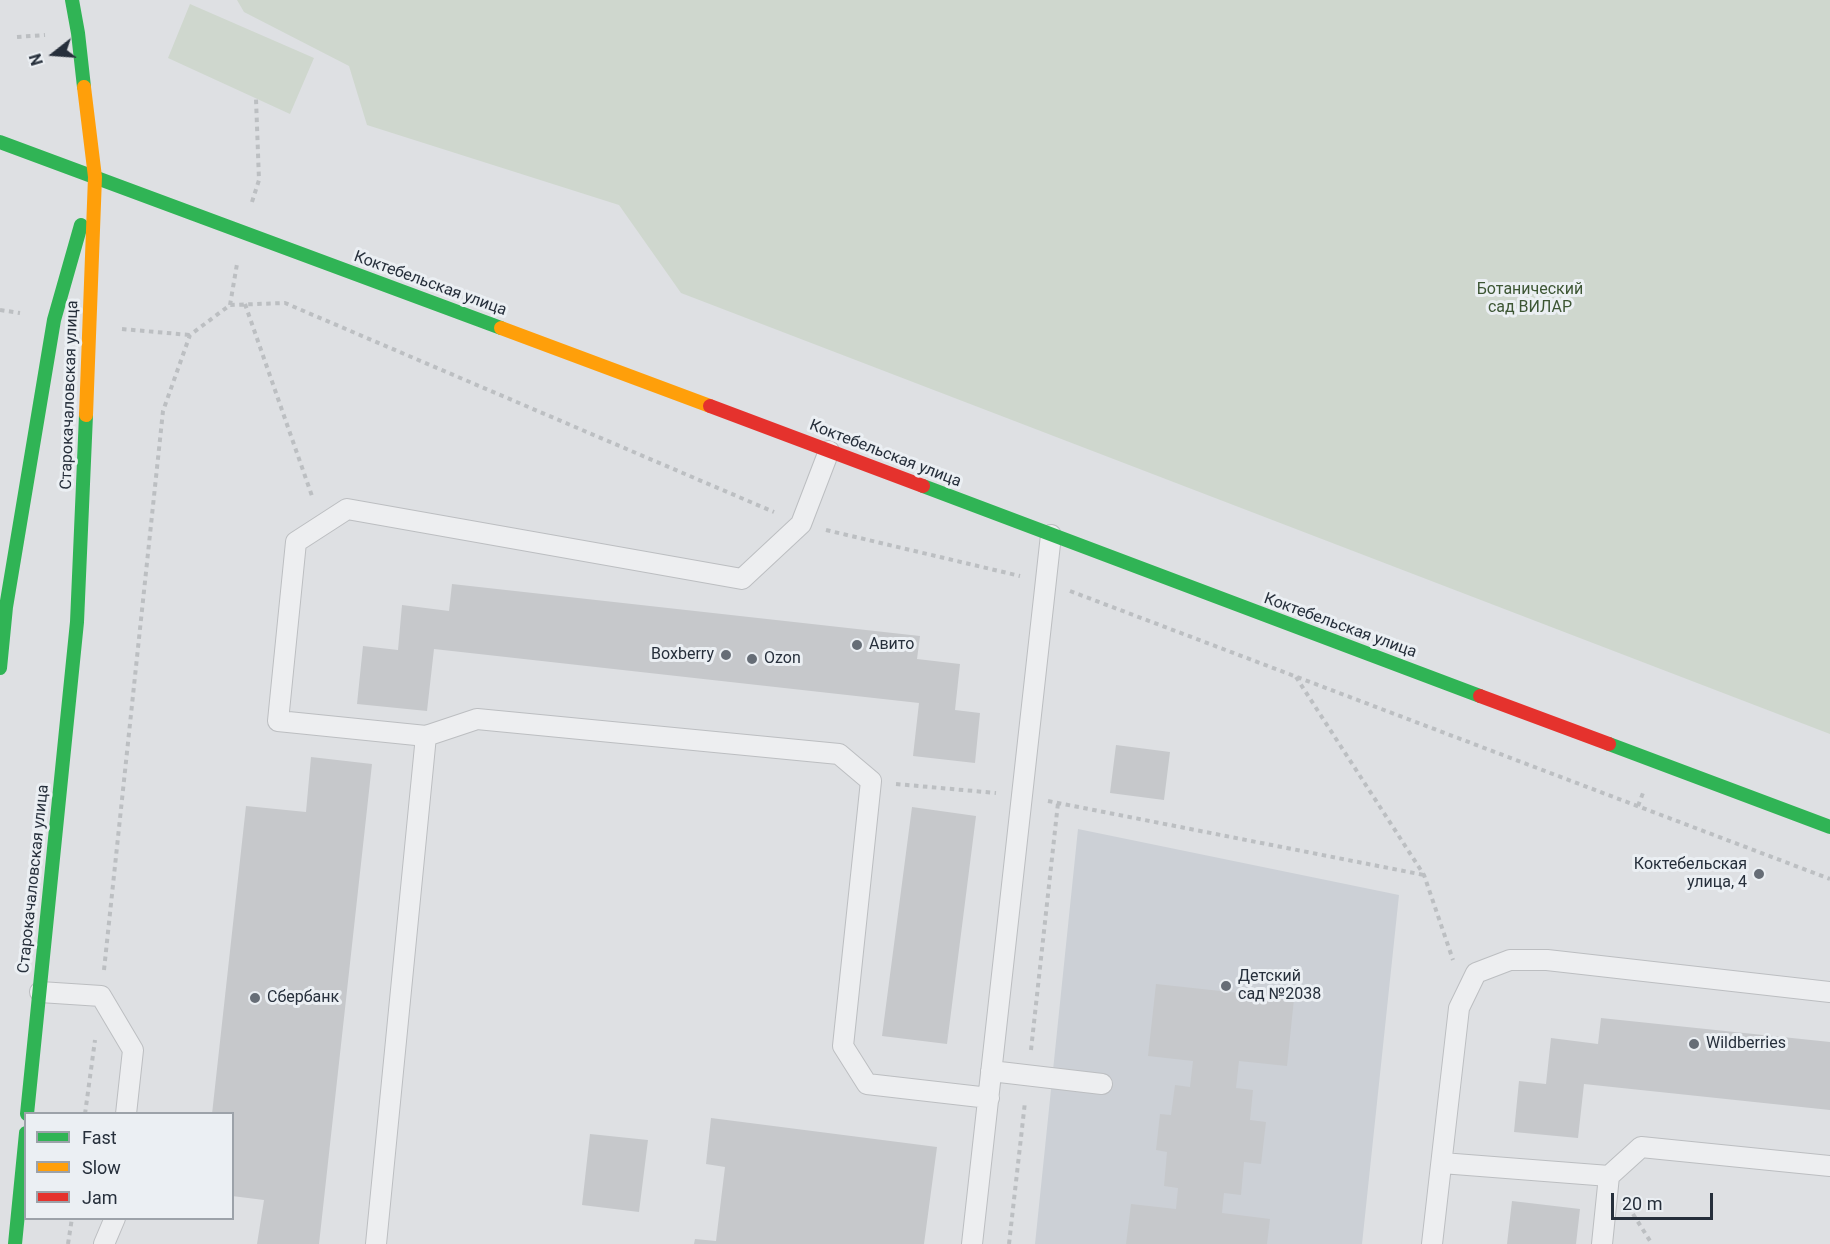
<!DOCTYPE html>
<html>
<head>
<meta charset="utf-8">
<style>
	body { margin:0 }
	#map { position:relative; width:1830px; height:1244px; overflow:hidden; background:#dee0e3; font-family:Roboto,sans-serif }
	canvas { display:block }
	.legend { position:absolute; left:24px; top:1112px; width:210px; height:108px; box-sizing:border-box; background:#ebeff3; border:2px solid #9ca2a9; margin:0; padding:8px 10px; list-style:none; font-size:18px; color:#262f3b }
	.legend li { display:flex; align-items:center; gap:12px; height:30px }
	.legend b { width:30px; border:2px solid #9ca2a9 }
	.north { position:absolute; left:24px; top:24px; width:60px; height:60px; -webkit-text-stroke:4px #ebeff3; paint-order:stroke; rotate:253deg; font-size:16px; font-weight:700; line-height:24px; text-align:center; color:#262f3b }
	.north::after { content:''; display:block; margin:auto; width:21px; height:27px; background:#262f3b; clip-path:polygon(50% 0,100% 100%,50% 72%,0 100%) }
	.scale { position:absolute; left:1611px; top:1193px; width:102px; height:27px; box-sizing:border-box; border:3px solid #262f3b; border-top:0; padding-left:8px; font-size:18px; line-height:21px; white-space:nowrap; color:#262f3b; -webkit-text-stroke:4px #ebeff3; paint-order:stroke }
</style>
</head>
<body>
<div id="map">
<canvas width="1830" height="1244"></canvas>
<ul class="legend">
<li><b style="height:8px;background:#30b455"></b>Fast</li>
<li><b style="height:8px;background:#ff9f0a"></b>Slow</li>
<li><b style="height:8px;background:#e5322d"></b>Jam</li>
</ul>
<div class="north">N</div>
<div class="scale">20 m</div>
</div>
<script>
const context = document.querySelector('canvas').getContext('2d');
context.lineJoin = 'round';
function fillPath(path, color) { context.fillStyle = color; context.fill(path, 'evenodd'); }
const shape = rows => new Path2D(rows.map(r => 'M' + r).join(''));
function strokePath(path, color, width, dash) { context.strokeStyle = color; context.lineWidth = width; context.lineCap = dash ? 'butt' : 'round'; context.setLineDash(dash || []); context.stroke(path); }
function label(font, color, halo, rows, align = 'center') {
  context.font = font + ' Roboto,sans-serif'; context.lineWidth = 6; context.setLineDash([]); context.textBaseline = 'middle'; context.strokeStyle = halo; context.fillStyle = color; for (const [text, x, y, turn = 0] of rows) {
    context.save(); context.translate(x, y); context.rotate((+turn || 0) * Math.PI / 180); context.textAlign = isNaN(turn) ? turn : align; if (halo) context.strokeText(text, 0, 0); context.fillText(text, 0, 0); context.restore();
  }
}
const built = shape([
	[1078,829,1399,895,1362,1244,1035,1244]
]);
const green = shape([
	[237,0,1830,0,1830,734,681,293,619,205,367,125,349,66,244,12],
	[190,4,314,58,290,114,168,58]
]);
const building = shape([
	[452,584,920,636,917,659,960,664,955,710,980,713,975,763,913,756,919,703,434,649,427,711,357,704,363,646,398,650,402,605,449,611],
	[1116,745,1170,752,1164,800,1110,793],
	[311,757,372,764,319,1244,257,1244,264,1200,232,1196,232,1114,212,1114,246,806,306,812],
	[912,807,976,816,947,1044,882,1036],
	[1156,984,1294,999,1287,1066,1239,1061,1236,1088,1253,1090,1250,1120,1266,1122,1261,1164,1244,1162,1241,1195,1224,1193,1222,1213,1270,1219,1267,1244,1126,1244,1131,1204,1176,1209,1178,1188,1164,1186,1167,1152,1156,1150,1160,1114,1171,1115,1175,1085,1190,1087,1193,1061,1148,1056],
	[1601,1018,1830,1042,1830,1110,1584,1084,1578,1138,1514,1132,1519,1081,1546,1084,1551,1038,1598,1044],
	[711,1118,937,1147,924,1244,694,1244,695,1239,716,1241,725,1167,706,1164],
	[590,1134,648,1140,639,1212,582,1205],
	[1512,1201,1580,1209,1576,1244,1507,1244]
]);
const path = shape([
	[17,37,45,35],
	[252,202,259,180,256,99],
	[245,304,313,499],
	[230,305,237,264],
	[0,310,20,313],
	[122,329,190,335],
	[826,530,1020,576],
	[1070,591,1830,879],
	[1296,677,1424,875,1453,960],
	[896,784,996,793],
	[1048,801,1424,875],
	[1638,806,1643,793],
	[104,970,163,411,190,335,230,305,285,303,774,512],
	[1031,1050,1058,803],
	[85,1114,95,1040],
	[1633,1214,1652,1244],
	[68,1244,72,1218],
	[1009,1244,1025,1102]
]);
const lane = shape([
	[829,451,801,524,742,579,347,509,296,542,278,721,426,736,477,719,839,754,871,781,843,1046,867,1084,989,1098],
	[40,992,101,996,133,1050,126,1114],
	[991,1071,1102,1084],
	[1442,1163,1609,1176],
	[104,1244,115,1218],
	[376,1244,426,736],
	[972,1244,1051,535],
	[1432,1244,1459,1008,1476,973,1510,960,1547,960,1830,992],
	[1602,1244,1609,1176,1641,1147,1830,1166]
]);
const fast = shape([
	[72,0,78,33,84,87],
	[0,142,501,328],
	[923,486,1480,696],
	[0,668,6,607,54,320,81,225],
	[1609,744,1830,827],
	[27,1114,77,622,86,415],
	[15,1244,26,1133]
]);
const slow = shape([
	[84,87,95,177,86,415],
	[501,328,710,406]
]);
const jam = shape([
	[710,406,923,486],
	[1480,696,1609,744]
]);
const markers = [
	[857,645,6,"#666d76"],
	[726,655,6,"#666d76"],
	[752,659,6,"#666d76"],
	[1759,874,6,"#666d76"],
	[1226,986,6,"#666d76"],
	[255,998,6,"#666d76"],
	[1694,1044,6,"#666d76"]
];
const streetNames = [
	["Коктебельская улица",430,284,20],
	["Старокачаловская улица",70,395,-88],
	["Коктебельская улица",885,454,21],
	["Коктебельская улица",1340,626,20],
	["Старокачаловская улица",34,879,-84]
];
const parkNames = [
	["Ботанический",1530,290],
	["сад ВИЛАР",1530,308]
];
const poiNames = [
	["Авито",869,645],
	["Boxberry",714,655,"right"],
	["Ozon",764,659],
	["Коктебельская",1747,865,"right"],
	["улица, 4",1747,883,"right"],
	["Детский",1238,977],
	["сад №2038",1238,995],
	["Сбербанк",267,998],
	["Wildberries",1706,1044]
];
fillPath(built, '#ccd0d6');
fillPath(green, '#cfd7ce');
fillPath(building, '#c6c8cb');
strokePath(lane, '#bcbec1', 22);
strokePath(path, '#bcbfc2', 4, [4.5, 4.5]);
strokePath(lane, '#edeef0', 20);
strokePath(fast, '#30b455', 14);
strokePath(slow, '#ff9f0a', 14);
strokePath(jam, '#e5322d', 14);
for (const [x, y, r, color] of markers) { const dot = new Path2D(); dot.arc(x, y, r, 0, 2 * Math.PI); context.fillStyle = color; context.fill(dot); strokePath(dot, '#ebeff3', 2); }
label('16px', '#262f3b', '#ebeff3', streetNames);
label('16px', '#3d5634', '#ebeff3', parkNames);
label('16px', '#262f3b', '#ebeff3', poiNames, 'left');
</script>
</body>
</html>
